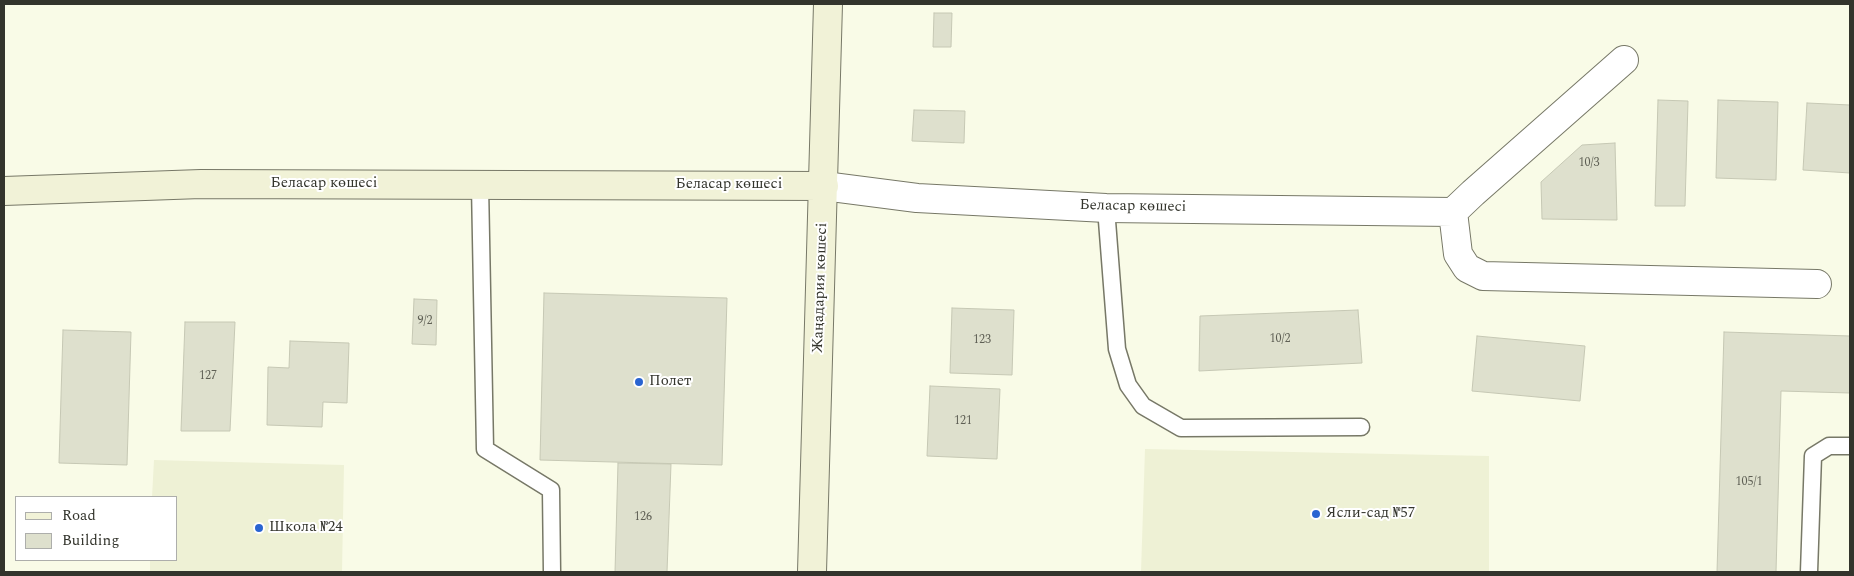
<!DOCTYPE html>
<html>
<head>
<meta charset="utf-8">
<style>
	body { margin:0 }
	#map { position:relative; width:1854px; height:576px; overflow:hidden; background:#f9fbe7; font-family:Spectral,serif }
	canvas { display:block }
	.frame { position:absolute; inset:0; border:5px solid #33342c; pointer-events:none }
	.legend { position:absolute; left:15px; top:496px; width:162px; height:65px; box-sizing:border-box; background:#fff; border:1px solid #adaeab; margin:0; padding:6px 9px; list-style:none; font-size:15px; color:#33342c }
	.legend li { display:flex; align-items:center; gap:10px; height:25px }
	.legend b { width:25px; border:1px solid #adaeab }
</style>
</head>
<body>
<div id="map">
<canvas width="1854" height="576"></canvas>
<div class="frame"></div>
<ul class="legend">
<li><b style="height:6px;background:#f1f2d7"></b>Road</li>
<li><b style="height:14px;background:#dee0cd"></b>Building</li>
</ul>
</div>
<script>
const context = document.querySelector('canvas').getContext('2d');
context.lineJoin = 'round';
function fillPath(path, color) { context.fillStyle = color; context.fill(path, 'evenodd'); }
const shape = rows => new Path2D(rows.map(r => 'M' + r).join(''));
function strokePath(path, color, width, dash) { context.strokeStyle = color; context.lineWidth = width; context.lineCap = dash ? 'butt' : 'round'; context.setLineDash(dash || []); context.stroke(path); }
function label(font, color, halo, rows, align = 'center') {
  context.font = font + ' Spectral,serif'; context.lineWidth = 4; context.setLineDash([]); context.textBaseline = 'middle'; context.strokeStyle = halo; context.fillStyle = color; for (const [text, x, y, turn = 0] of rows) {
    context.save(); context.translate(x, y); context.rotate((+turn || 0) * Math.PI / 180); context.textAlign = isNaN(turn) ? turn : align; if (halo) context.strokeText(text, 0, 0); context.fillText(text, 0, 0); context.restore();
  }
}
const built = shape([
	[1145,449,1489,456,1489,572,1141,572],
	[154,460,344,465,342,572,150,572,150,560,176,560,176,497,152,497]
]);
const building = shape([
	[934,13,952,13,951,47,933,47,934,13],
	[1658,100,1688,101,1685,206,1655,206,1658,100],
	[1718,100,1778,102,1776,180,1716,178,1718,100],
	[1807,103,1850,105,1850,173,1803,170,1807,103],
	[914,110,965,111,964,143,912,141,914,110],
	[1615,143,1617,220,1542,219,1541,182,1582,145,1615,143],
	[544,293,727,298,722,465,540,460,544,293],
	[414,299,437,300,436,345,412,344,414,299],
	[952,308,1014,310,1012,375,950,373,952,308],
	[1358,310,1362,363,1199,371,1200,316,1358,310],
	[185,322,235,322,230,431,181,431,185,322],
	[63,330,131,332,127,465,59,463,63,330],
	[1724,332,1850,336,1850,393,1781,391,1776,572,1717,572,1724,332],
	[1477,336,1585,346,1580,401,1472,391,1477,336],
	[290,341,349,343,347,403,323,402,322,427,267,425,268,367,289,368,290,341],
	[930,386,1000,389,997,459,927,456,930,386],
	[618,463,671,464,667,572,615,572,618,463]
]);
const lane = shape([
	[480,185,485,449,551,490,552,572],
	[1106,208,1117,349,1128,385,1143,406,1181,428,1361,427],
	[1809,572,1813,456,1829,446,1850,446]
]);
const street = shape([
	[1624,60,1473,193,1453,212,1458,254,1467,268,1483,276,1817,284],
	[824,186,917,198,1106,208,1453,212]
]);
const secondary = shape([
	[4,191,201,184,824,186],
	[812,572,828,4]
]);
const markers = [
	[639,382,5,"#2964d1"],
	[1316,514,5,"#2964d1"],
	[259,528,5,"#2964d1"]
];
const numberNames = [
	["10/3",1589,164],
	["9/2",425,322],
	["10/2",1280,340],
	["123",982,341],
	["127",208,377],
	["121",963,422],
	["105/1",1749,483],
	["126",643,518]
];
const streetNames = [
	["Беласар көшесі",324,184],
	["Беласар көшесі",729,185],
	["Беласар көшесі",1133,207,1],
	["Жаңадария көшесі",821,288,-88]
];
const poiNames = [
	["Полет",649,382],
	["Ясли-сад №57",1326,514],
	["Школа №24",269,528]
];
fillPath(built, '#eef1d5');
fillPath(building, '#dee0cd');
strokePath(building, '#c6c8b4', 1);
strokePath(lane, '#777867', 19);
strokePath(street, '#777867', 30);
strokePath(secondary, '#777867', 30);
strokePath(lane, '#fff', 16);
strokePath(street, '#fff', 28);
strokePath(secondary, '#f1f2d7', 28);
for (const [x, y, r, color] of markers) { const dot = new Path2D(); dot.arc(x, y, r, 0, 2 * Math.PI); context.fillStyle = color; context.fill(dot); strokePath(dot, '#fff', 2); }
label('12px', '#5e5f54', null, numberNames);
label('15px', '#33342c', '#fff', streetNames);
label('15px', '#33342c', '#fff', poiNames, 'left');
</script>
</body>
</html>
